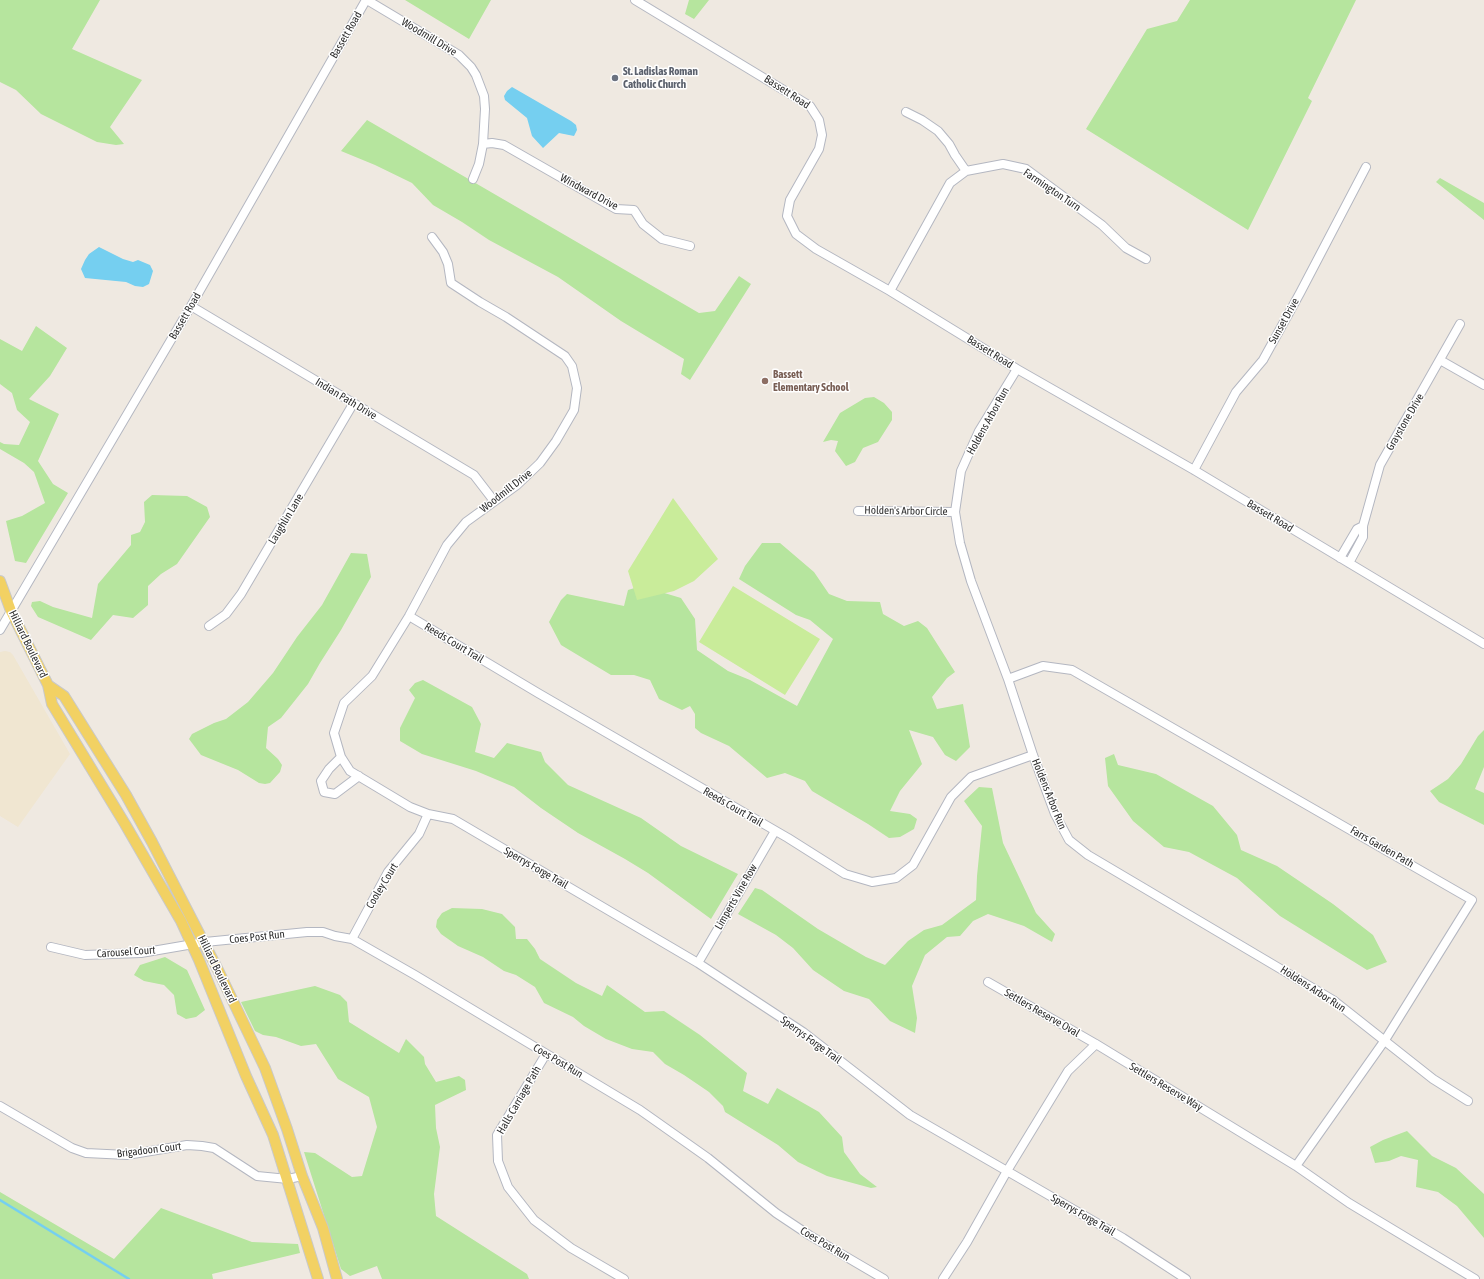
<!DOCTYPE html>
<html>
<head>
<meta charset="utf-8">
<style>
	body { margin:0 }
	canvas { display:block; background:#efe9e1 }
</style>
</head>
<body>
<canvas width="1484" height="1279"></canvas>
<script>
const context = document.querySelector('canvas').getContext('2d');
context.lineJoin = 'round';
function fillPath(path, color) { context.fillStyle = color; context.fill(path, 'evenodd'); }
const shape = rows => new Path2D(rows.map(r => 'M' + r).join(''));
function strokePath(path, color, width, dash) { context.strokeStyle = color; context.lineWidth = width; context.lineCap = dash ? 'butt' : 'round'; context.setLineDash(dash || []); context.stroke(path); }
function label(font, color, halo, rows, align = 'center') {
  context.font = font + ' "Asap Condensed",sans-serif'; context.lineWidth = 3; context.setLineDash([]); context.textBaseline = 'middle'; context.strokeStyle = halo; context.fillStyle = color; for (const [text, x, y, turn = 0] of rows) {
    context.save(); context.translate(x, y); context.rotate((+turn || 0) * Math.PI / 180); context.textAlign = isNaN(turn) ? turn : align; if (halo) context.strokeText(text, 0, 0); context.fillText(text, 0, 0); context.restore();
  }
}
const education = shape([
	[5,651,10,652,13,655,70,754,18,827,0,816,0,652]
]);
const green = shape([
	[0,0,100,0,72,49,142,80,110,127,124,144,116,145,97,142,41,114,16,90,0,82],
	[405,0,491,0,469,39],
	[689,0,709,0,694,19,685,14],
	[1190,0,1356,0,1308,98,1312,101,1248,230,1086,129,1147,29,1177,21],
	[367,120,699,313,715,311,739,276,751,284,690,380,681,374,684,359,621,321,558,277,489,240,462,222,433,205,412,183,375,165,341,151],
	[1440,178,1484,203,1484,220,1436,182],
	[36,326,67,348,50,376,29,399,59,414,38,461,53,484,68,493,26,563,15,561,6,521,22,516,45,503,34,472,24,463,0,449,0,442,4,444,19,445,30,422,17,410,12,393,0,384,0,339,22,351],
	[874,397,884,403,892,412,892,420,878,442,863,448,855,462,846,466,835,451,838,441,831,440,823,442,840,413,865,398],
	[152,495,187,496,207,507,210,517,177,564,161,574,148,586,148,605,133,618,113,615,91,640,38,617,31,606,32,602,40,601,53,607,92,618,98,584,131,545,131,535,140,532,145,522,144,502],
	[762,543,780,543,814,572,829,594,847,601,880,602,883,614,904,626,918,621,927,628,955,672,947,678,932,697,937,709,963,704,970,747,956,761,945,755,933,737,909,730,922,764,900,791,890,811,910,814,917,819,914,829,900,837,889,838,868,824,812,791,805,781,785,773,767,778,729,746,701,733,695,728,695,714,690,706,682,710,659,699,650,680,634,675,611,675,561,645,549,622,561,600,567,594,624,606,628,590,641,586,681,598,695,619,697,650,728,671,750,680,797,706,833,639,810,620,796,615,739,579,745,566],
	[351,553,367,554,371,577,341,630,320,663,308,684,281,718,268,727,266,748,278,759,282,765,280,772,270,783,265,784,259,783,238,770,201,755,189,739,192,734,214,723,226,719,248,702,273,673,297,637,322,605],
	[423,680,472,707,481,724,475,752,494,758,507,743,541,752,545,762,568,785,641,818,681,846,738,874,711,919,648,873,625,859,578,833,541,808,514,787,476,771,422,754,400,741,400,728,415,698,409,690,415,683],
	[1484,730,1484,767,1475,789,1484,793,1484,825,1439,802,1430,791,1448,779,1461,764,1478,736],
	[1114,754,1118,765,1156,774,1213,806,1237,835,1241,850,1277,866,1333,904,1373,935,1387,962,1367,970,1280,916,1237,878,1189,852,1164,847,1133,821,1108,786,1105,758],
	[979,787,992,788,1003,843,1036,913,1055,934,1052,942,1024,926,988,914,973,921,960,936,947,937,925,955,912,986,917,1018,915,1033,890,1021,869,999,844,991,813,970,793,948,776,935,738,914,755,888,762,890,818,929,866,957,885,965,908,941,924,930,942,925,976,900,977,876,982,826,964,801],
	[452,908,482,909,502,914,515,927,516,939,527,939,535,949,540,959,576,983,602,996,607,985,645,1012,664,1011,700,1035,747,1073,743,1091,768,1104,777,1088,819,1112,842,1137,844,1152,860,1174,877,1187,871,1188,827,1176,798,1162,778,1145,725,1112,723,1106,709,1092,684,1075,665,1064,653,1052,632,1049,606,1039,584,1026,573,1017,544,1003,535,987,516,975,504,971,483,957,458,946,441,934,436,927,437,920,442,913],
	[165,957,187,970,205,1010,196,1017,186,1019,177,1014,174,995,164,985,144,981,134,975,140,965],
	[315,986,340,995,347,1002,349,1022,399,1053,406,1039,424,1057,425,1064,436,1082,459,1076,465,1080,466,1090,435,1105,436,1128,440,1147,434,1194,436,1216,527,1274,529,1279,382,1279,377,1266,350,1276,341,1269,304,1152,315,1153,352,1177,362,1176,377,1127,369,1097,338,1079,316,1044,301,1046,276,1037,263,1035,255,1031,241,1002],
	[1407,1131,1432,1156,1456,1168,1484,1194,1484,1238,1457,1206,1438,1192,1416,1187,1418,1160,1401,1156,1389,1161,1375,1163,1370,1147,1383,1140],
	[0,1192,114,1259,161,1208,252,1242,298,1244,300,1253,212,1274,213,1279,0,1279]
]);
const pitch = shape([
	[673,498,718,559,694,581,674,591,637,600,628,571],
	[733,586,820,639,785,695,699,642]
]);
const water = shape([
	[512,87,571,121,576,125,577,130,574,136,559,133,543,148,532,136,527,118,505,100,504,96,507,91],
	[99,247,123,259,133,262,138,260,150,265,153,271,149,284,143,287,135,286,126,282,85,278,81,269,85,260,89,254]
]);
const stream = shape([
	[0,1200,129,1279]
]);
const minor = shape([
	[367,0,459,55,471,67,476,75,484,96,485,109,483,144,479,164,473,179],
	[635,0,810,106,819,120,822,135,819,149,790,200,787,216,796,234,816,249,890,291,1017,369,1194,470,1484,644],
	[906,112,922,120,938,131,949,144,955,155,966,171],
	[483,144,492,143,504,145,616,209,634,210,643,224,662,239,690,246],
	[432,237,443,252,448,264,451,283,480,302,506,317,565,356,572,366,577,388,574,410,556,441,540,463,517,485,466,522,447,545,409,616,372,676,344,703,334,733,341,757,350,771,410,807,428,814,453,819,698,963,803,1032,910,1115,1123,1238,1186,1279],
	[890,291,950,183,966,171,1003,164,1026,169,1102,225,1126,248,1146,259],
	[191,306,474,475,494,501],
	[1440,360,1484,385],
	[1017,369,979,431,961,471,955,512,960,543,971,581,1008,679,1033,755,1055,814,1069,840,1088,855,1333,1000,1433,1079,1468,1101],
	[1194,470,1236,392,1263,360,1300,293,1366,167],
	[858,511,955,512],
	[1340,558,1357,529,1363,526],
	[1349,563,1363,537,1363,526,1380,465,1460,324],
	[409,616,538,693,788,838,845,874,872,882,896,878,913,865,951,797,971,777,1033,755],
	[209,626,226,614,241,594,353,404],
	[0,630,191,306,366,0],
	[1008,679,1043,666,1072,670,1472,900,1385,1040,1296,1166],
	[341,757,329,769,321,781,324,792,335,794,359,776],
	[352,939,388,872,419,834,428,814],
	[51,947,85,955,141,953,205,942,307,932,323,932,335,936,352,939,415,975,640,1110,708,1158,776,1213,809,1235,884,1279],
	[698,963,775,831],
	[988,982,1096,1044,1296,1166,1349,1203,1475,1279],
	[546,1054,497,1135,498,1161,508,1187,534,1220,571,1248,624,1279],
	[0,1106,72,1148,86,1153,127,1155,187,1145,202,1146,214,1148,257,1176,288,1179,302,1176],
	[943,1279,967,1242,1007,1171,1068,1071,1096,1044]
]);
const major = shape([
	[0,581,11,611,48,685,52,704,125,824,181,921,199,960,246,1076,273,1135,318,1279],
	[48,685,64,696,126,795,152,842,218,970,265,1068,287,1129,302,1176,323,1228,337,1279]
]);
const markers = [
	[615,78,4,"#6b7280"],
	[765,381,4,"#8d6e63"]
];
const streetNames = [
	["Bassett Road",346,35,-60],
	["Woodmill Drive",429,37,31],
	["Bassett Road",787,92,33],
	["Farmington Turn",1052,190,34],
	["Windward Drive",589,192,28],
	["Bassett Road",185,316,-60],
	["Sunset Drive",1284,321,-61],
	["Bassett Road",990,352,32],
	["Indian Path Drive",346,399,31],
	["Holdens Arbor Run",988,421,-61],
	["Graystone Drive",1405,422,-60],
	["Woodmill Drive",506,491,-38],
	["Holden's Arbor Circle",906,511,1],
	["Bassett Road",1270,516,31],
	["Laughlin Lane",286,519,-59],
	["Reeds Court Trail",454,643,31],
	["Hilliard Boulevard",28,644,64],
	["Holdens Arbor Run",1049,794,68],
	["Reeds Court Trail",733,807,30],
	["Farrs Garden Path",1382,847,30],
	["Sperrys Forge Trail",536,868,30],
	["Cooley Court",382,886,-59],
	["Limperts Vine Row",736,897,-60],
	["Coes Post Run",257,937,-6],
	["Carousel Court",126,952,-4],
	["Hilliard Boulevard",217,969,64],
	["Holdens Arbor Run",1313,989,33],
	["Settlers Reserve Oval",1042,1013,30],
	["Sperrys Forge Trail",811,1040,36],
	["Coes Post Run",558,1061,31],
	["Settlers Reserve Way",1166,1087,31],
	["Halls Carriage Path",519,1100,-60],
	["Brigadoon Court",149,1150,-7],
	["Sperrys Forge Trail",1083,1215,30],
	["Coes Post Run",825,1244,31]
];
const worshipNames = [
	["St. Ladislas Roman",623,72],
	["Catholic Church",623,85]
];
const educationNames = [
	["Bassett",773,375],
	["Elementary School",773,388]
];
fillPath(education, '#f0e6d1');
fillPath(green, '#b6e59e');
fillPath(pitch, '#c9ec9a');
fillPath(water, '#75cff0');
strokePath(stream, '#75cff0', 2.5);
strokePath(minor, '#b4b7c1', 10);
strokePath(major, '#c9c9c9', 12);
strokePath(minor, '#fff', 8);
strokePath(major, '#f2d163', 10);
for (const [x, y, r, color] of markers) { const dot = new Path2D(); dot.arc(x, y, r, 0, 2 * Math.PI); context.fillStyle = color; context.fill(dot); strokePath(dot, '#fff', 1.5); }
label('11px', '#2e2e2e', '#fff', streetNames);
label('bold 11px', '#5b616d', '#fff', worshipNames, 'left');
label('bold 11px', '#785e54', '#fff', educationNames, 'left');
</script>
</body>
</html>
